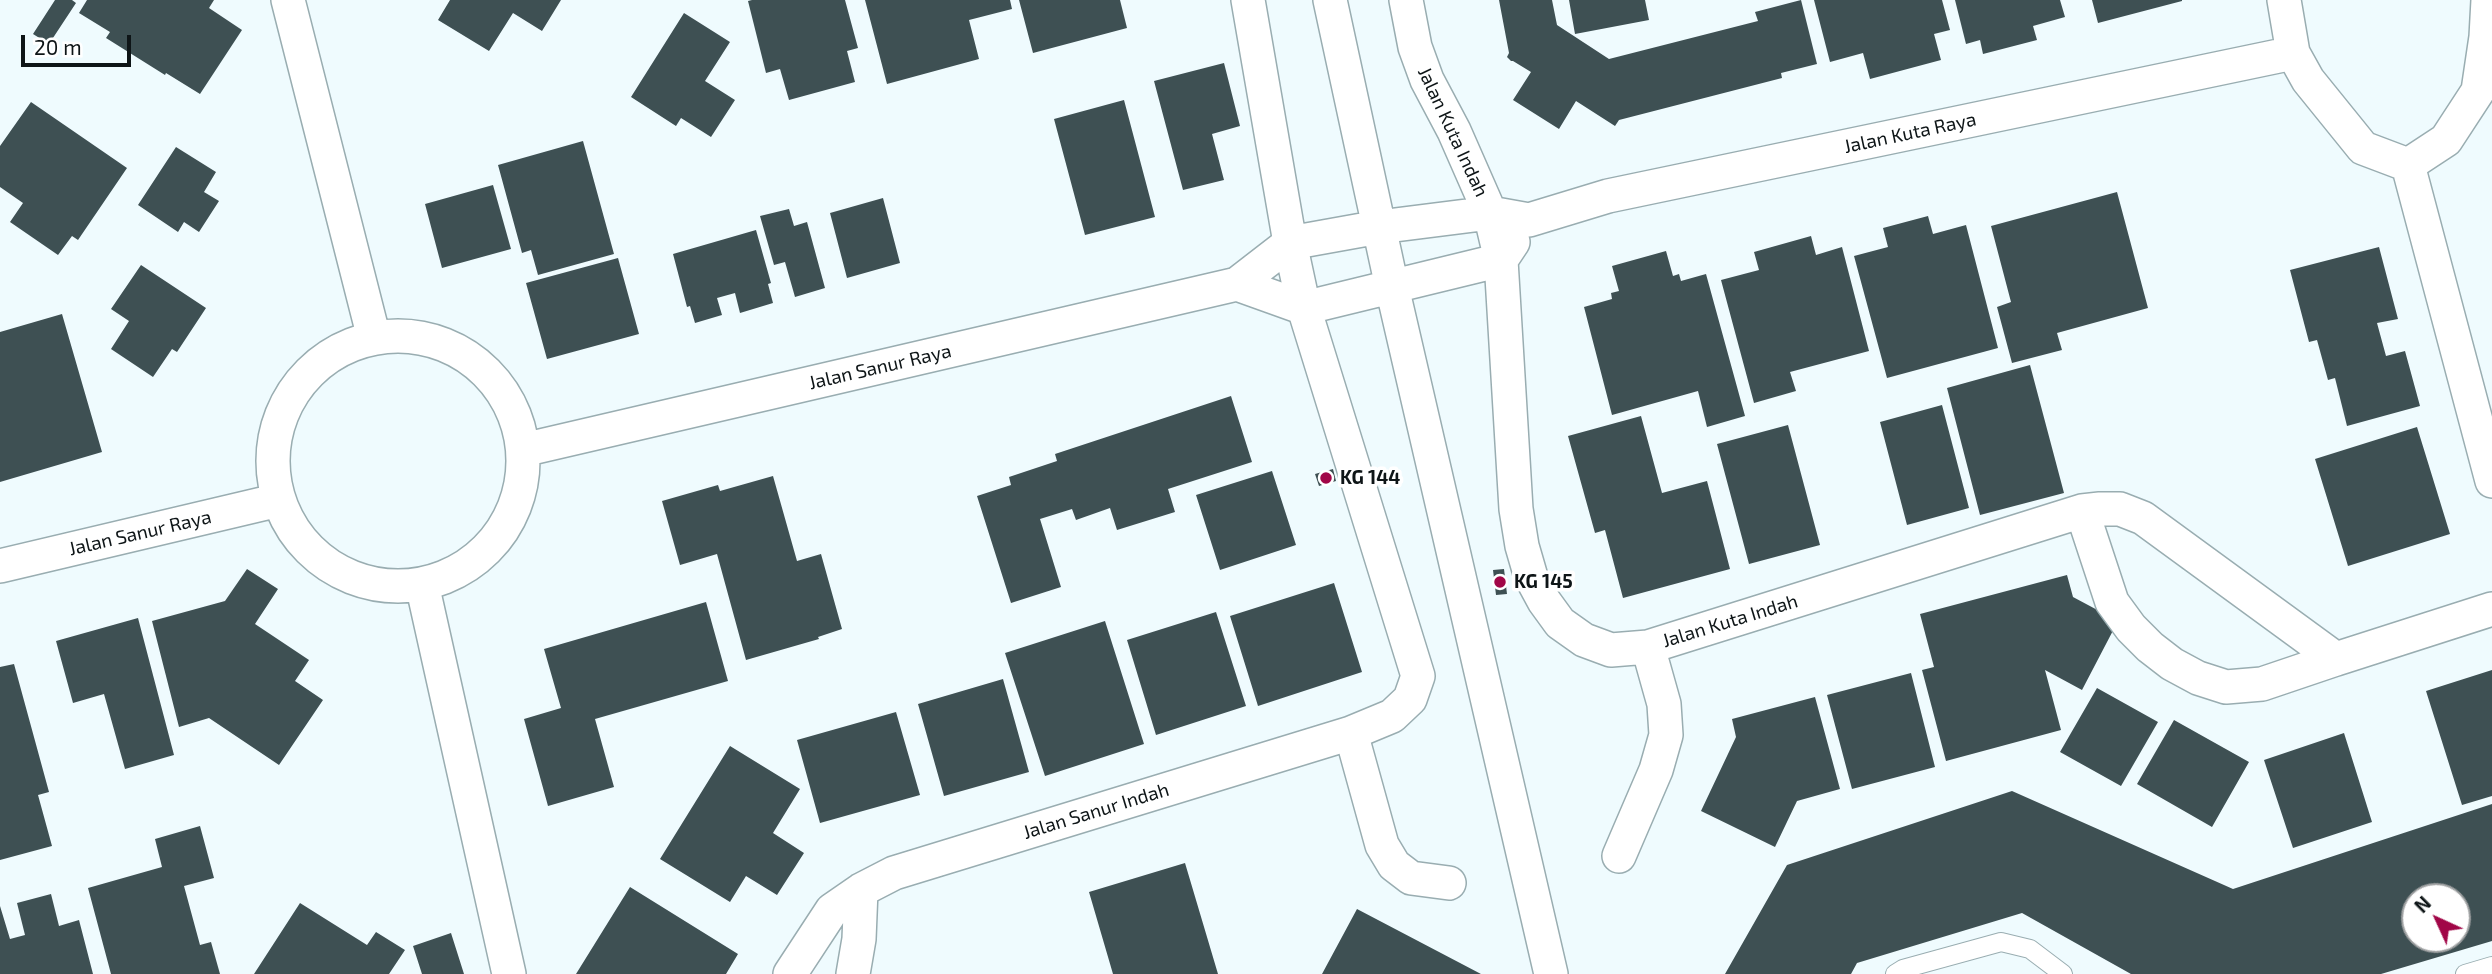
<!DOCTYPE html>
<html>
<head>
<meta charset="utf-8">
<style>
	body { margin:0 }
	#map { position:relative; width:2492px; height:974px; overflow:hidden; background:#effbfe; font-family:"Exo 2",sans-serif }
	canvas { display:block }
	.north { position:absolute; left:2401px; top:883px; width:70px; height:70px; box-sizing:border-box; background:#fff; border:2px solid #9fa1a2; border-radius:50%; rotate:315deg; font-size:19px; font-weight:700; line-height:28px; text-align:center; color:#0e1517 }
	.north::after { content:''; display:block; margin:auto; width:24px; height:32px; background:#a10647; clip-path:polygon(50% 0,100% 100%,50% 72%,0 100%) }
	.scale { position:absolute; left:21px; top:35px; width:110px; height:32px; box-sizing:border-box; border:4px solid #0e1517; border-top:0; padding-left:9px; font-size:21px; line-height:24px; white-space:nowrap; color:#0e1517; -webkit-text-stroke:5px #fff; paint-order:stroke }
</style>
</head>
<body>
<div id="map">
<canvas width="2492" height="974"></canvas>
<div class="north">N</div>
<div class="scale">20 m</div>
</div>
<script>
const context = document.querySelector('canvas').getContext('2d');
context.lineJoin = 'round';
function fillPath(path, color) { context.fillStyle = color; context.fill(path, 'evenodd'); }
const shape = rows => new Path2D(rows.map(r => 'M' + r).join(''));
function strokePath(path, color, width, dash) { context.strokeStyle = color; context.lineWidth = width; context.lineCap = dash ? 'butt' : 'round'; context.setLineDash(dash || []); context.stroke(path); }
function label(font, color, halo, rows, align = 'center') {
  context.font = font + ' "Exo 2",sans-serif'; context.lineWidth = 7; context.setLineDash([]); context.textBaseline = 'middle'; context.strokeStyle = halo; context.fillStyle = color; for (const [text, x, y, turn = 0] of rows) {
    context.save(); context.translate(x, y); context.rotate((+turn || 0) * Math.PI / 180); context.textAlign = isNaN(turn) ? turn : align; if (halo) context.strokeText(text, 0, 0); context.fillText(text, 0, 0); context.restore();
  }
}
const building = shape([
	[55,0,72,0,76,3,49,44,33,34],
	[87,0,214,0,209,8,242,30,200,94,166,73,165,75,106,38,110,32,79,13],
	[450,0,561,0,542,31,513,13,489,51,438,20],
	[752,0,845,0,858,48,847,51,855,82,789,100,780,69,766,73,748,1],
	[865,0,1010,0,1012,9,969,20,979,59,887,84],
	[1019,0,1120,0,1127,28,1033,53],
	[1499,0,1552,0,1557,25,1609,59,1758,21,1755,12,1801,0,1817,64,1781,73,1782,78,1619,120,1615,126,1576,101,1559,129,1513,100,1531,72,1513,61,1511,61,1507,57,1509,53],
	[1569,0,1645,0,1649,20,1575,34],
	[1814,0,1942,0,1950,30,1934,34,1941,60,1870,79,1863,53,1830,62],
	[1955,0,2060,0,2065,17,2033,26,2037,40,1983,54,1980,40,1966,44],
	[2092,0,2182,0,2182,1,2098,23],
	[684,13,730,42,705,81,735,100,711,137,681,118,676,126,631,97],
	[1224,63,1240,126,1212,134,1224,180,1183,190,1154,81],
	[1124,100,1155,217,1085,235,1054,119],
	[31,102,127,168,78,240,72,236,58,255,10,222,23,203,0,187,0,146],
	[583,141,614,254,538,275,531,250,522,253,498,165],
	[176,147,216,172,204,192,219,201,199,232,184,222,178,232,138,205],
	[493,185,511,249,442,268,425,204],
	[2117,192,2148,308,2057,333,2062,350,2012,363,1997,307,2011,302,1991,226],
	[883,198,900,263,847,278,830,213],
	[789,209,794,226,807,222,825,288,795,297,785,262,774,265,760,216],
	[1928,216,1933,234,1966,225,1998,348,1887,378,1854,256,1888,247,1883,228],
	[756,230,771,283,768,284,773,303,740,313,735,293,717,298,722,315,695,323,690,306,687,307,673,254],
	[1811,236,1816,255,1842,247,1869,351,1790,372,1796,391,1754,403,1721,280,1759,270,1754,252],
	[2379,247,2398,319,2377,323,2386,356,2405,351,2420,406,2347,426,2335,378,2328,380,2317,340,2309,342,2290,270],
	[1666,251,1673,276,1679,274,1681,281,1706,274,1745,416,1707,427,1698,391,1612,415,1584,307,1612,299,1611,293,1619,291,1612,266],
	[618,258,639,334,547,359,526,283],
	[141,265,206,308,177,352,172,349,153,377,111,349,129,321,111,309],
	[62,314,102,452,0,482,0,332],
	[2030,365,2064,493,1980,515,1947,388],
	[1231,396,1252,462,1168,489,1175,512,1117,530,1110,508,1076,520,1072,509,1040,519,1061,587,1011,603,977,496,1011,485,1009,477,1057,461,1055,454],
	[1942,405,1969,508,1907,525,1880,422],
	[1641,416,1662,493,1707,481,1730,569,1623,598,1605,530,1595,533,1568,436],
	[1788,425,1820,545,1749,564,1717,444],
	[2417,427,2450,534,2348,566,2315,459],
	[1333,469,1336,481,1319,486,1315,474],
	[1272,471,1296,545,1220,570,1196,495],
	[773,476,797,561,821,554,842,629,818,637,819,639,746,660,717,554,680,565,662,501,718,485,720,491],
	[247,569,278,589,255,624,309,660,295,681,323,700,279,765,209,718,179,727,152,621,225,601],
	[1504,569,1507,594,1496,595,1493,570],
	[2067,575,2073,597,2118,621,2082,690,2045,670,2061,730,1946,761,1922,670,1934,667,1920,614],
	[1334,583,1362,672,1258,706,1230,616],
	[706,602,728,681,595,719,614,787,548,806,524,719,561,708,544,649],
	[1216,612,1246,706,1156,735,1127,640],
	[138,618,174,755,125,769,104,694,73,703,56,641],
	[1105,621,1144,744,1045,776,1005,653],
	[14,664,49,792,38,795,52,846,0,860,0,667],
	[2492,670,2492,796,2462,805,2426,691],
	[1911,673,1935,767,1852,789,1827,695],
	[1003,679,1029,772,944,796,918,704],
	[2097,688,2158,722,2121,786,2060,752],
	[1815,697,1840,789,1797,801,1775,847,1701,811,1736,737,1732,719],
	[896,712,920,795,820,823,797,740],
	[2174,720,2249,762,2212,827,2137,784],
	[2344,733,2372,822,2293,848,2264,760],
	[730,746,800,789,773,833,804,853,777,895,746,876,730,902,660,859],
	[2012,791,2233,889,2492,804,2492,941,2381,974,2131,974,2022,913,1857,963,1851,974,1725,974,1787,865],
	[2415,897,2457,897,2457,939,2415,939],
	[200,826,214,878,184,886,200,945,211,942,220,974,111,974,88,888,162,867,155,839],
	[1185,863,1218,974,1113,974,1089,892],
	[630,887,738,954,726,974,576,974],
	[51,894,59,926,79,920,93,974,0,974,0,906,10,939,25,935,17,903],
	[300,903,367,945,376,932,405,950,389,974,254,974],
	[1357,909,1481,974,1322,974],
	[451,933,464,974,422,974,413,946]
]);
const service = shape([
	[1895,974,1903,969,2001,942,2030,949,2063,974],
	[2465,974,2492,966]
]);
const minor = shape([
	[288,0,374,338],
	[1330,0,1392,287,1551,974],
	[1406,0,1415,47,1427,80,1454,131,1490,213,1501,260,1516,509,1522,546,1531,577,1544,601,1560,623,1584,640,1611,650,1648,647,2082,511,2100,509,2120,509,2143,518,2336,659,2492,609],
	[2284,0,2293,53,2308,80,2363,148,2408,165,2446,140,2478,91,2486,37,2488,0],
	[2408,165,2492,481],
	[1237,284,1304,308,1501,260,1513,242],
	'273 461a125 125 0 1 1 250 0a125 125 0 1 1-250 0Z',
	[523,450,1237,284,1290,243,1379,227,1490,213,1529,220,1608,196,2293,53],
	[2082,511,2112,602,2131,628,2150,647,2172,664,2198,678,2226,687,2262,684,2336,659],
	[0,566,279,500],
	[422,584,509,974],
	[1351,733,1382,845,1394,865,1411,878,1449,883],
	[1619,856,1656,770,1666,735,1664,704,1648,647],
	[790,974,832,910,861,890,894,873,1351,733,1392,716,1410,699,1418,676,1304,308,1290,243,1248,0],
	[853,974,859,939,861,890]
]);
const markers = [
	[1326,478,7,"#a10647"],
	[1500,582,7,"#a10647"]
];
const streetNames = [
	["Jalan Kuta Indah",1453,132,65],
	["Jalan Kuta Raya",1910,133,-12],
	["Jalan Sanur Raya",880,367,-13],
	["Jalan Sanur Raya",140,533,-13],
	["Jalan Kuta Indah",1730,621,-17],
	["Jalan Sanur Indah",1096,811,-17]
];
const poiNames = [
	["KG 144",1340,478],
	["KG 145",1514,582]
];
fillPath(building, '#3e5053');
strokePath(service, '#99adb1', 20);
strokePath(minor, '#99adb1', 36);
strokePath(service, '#fff', 18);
strokePath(minor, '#fff', 33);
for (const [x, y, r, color] of markers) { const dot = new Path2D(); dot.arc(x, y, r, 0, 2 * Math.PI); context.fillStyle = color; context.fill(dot); strokePath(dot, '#fff', 2.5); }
label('19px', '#0e1517', '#fff', streetNames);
label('bold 19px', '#0e1517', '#fff', poiNames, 'left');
</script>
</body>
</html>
